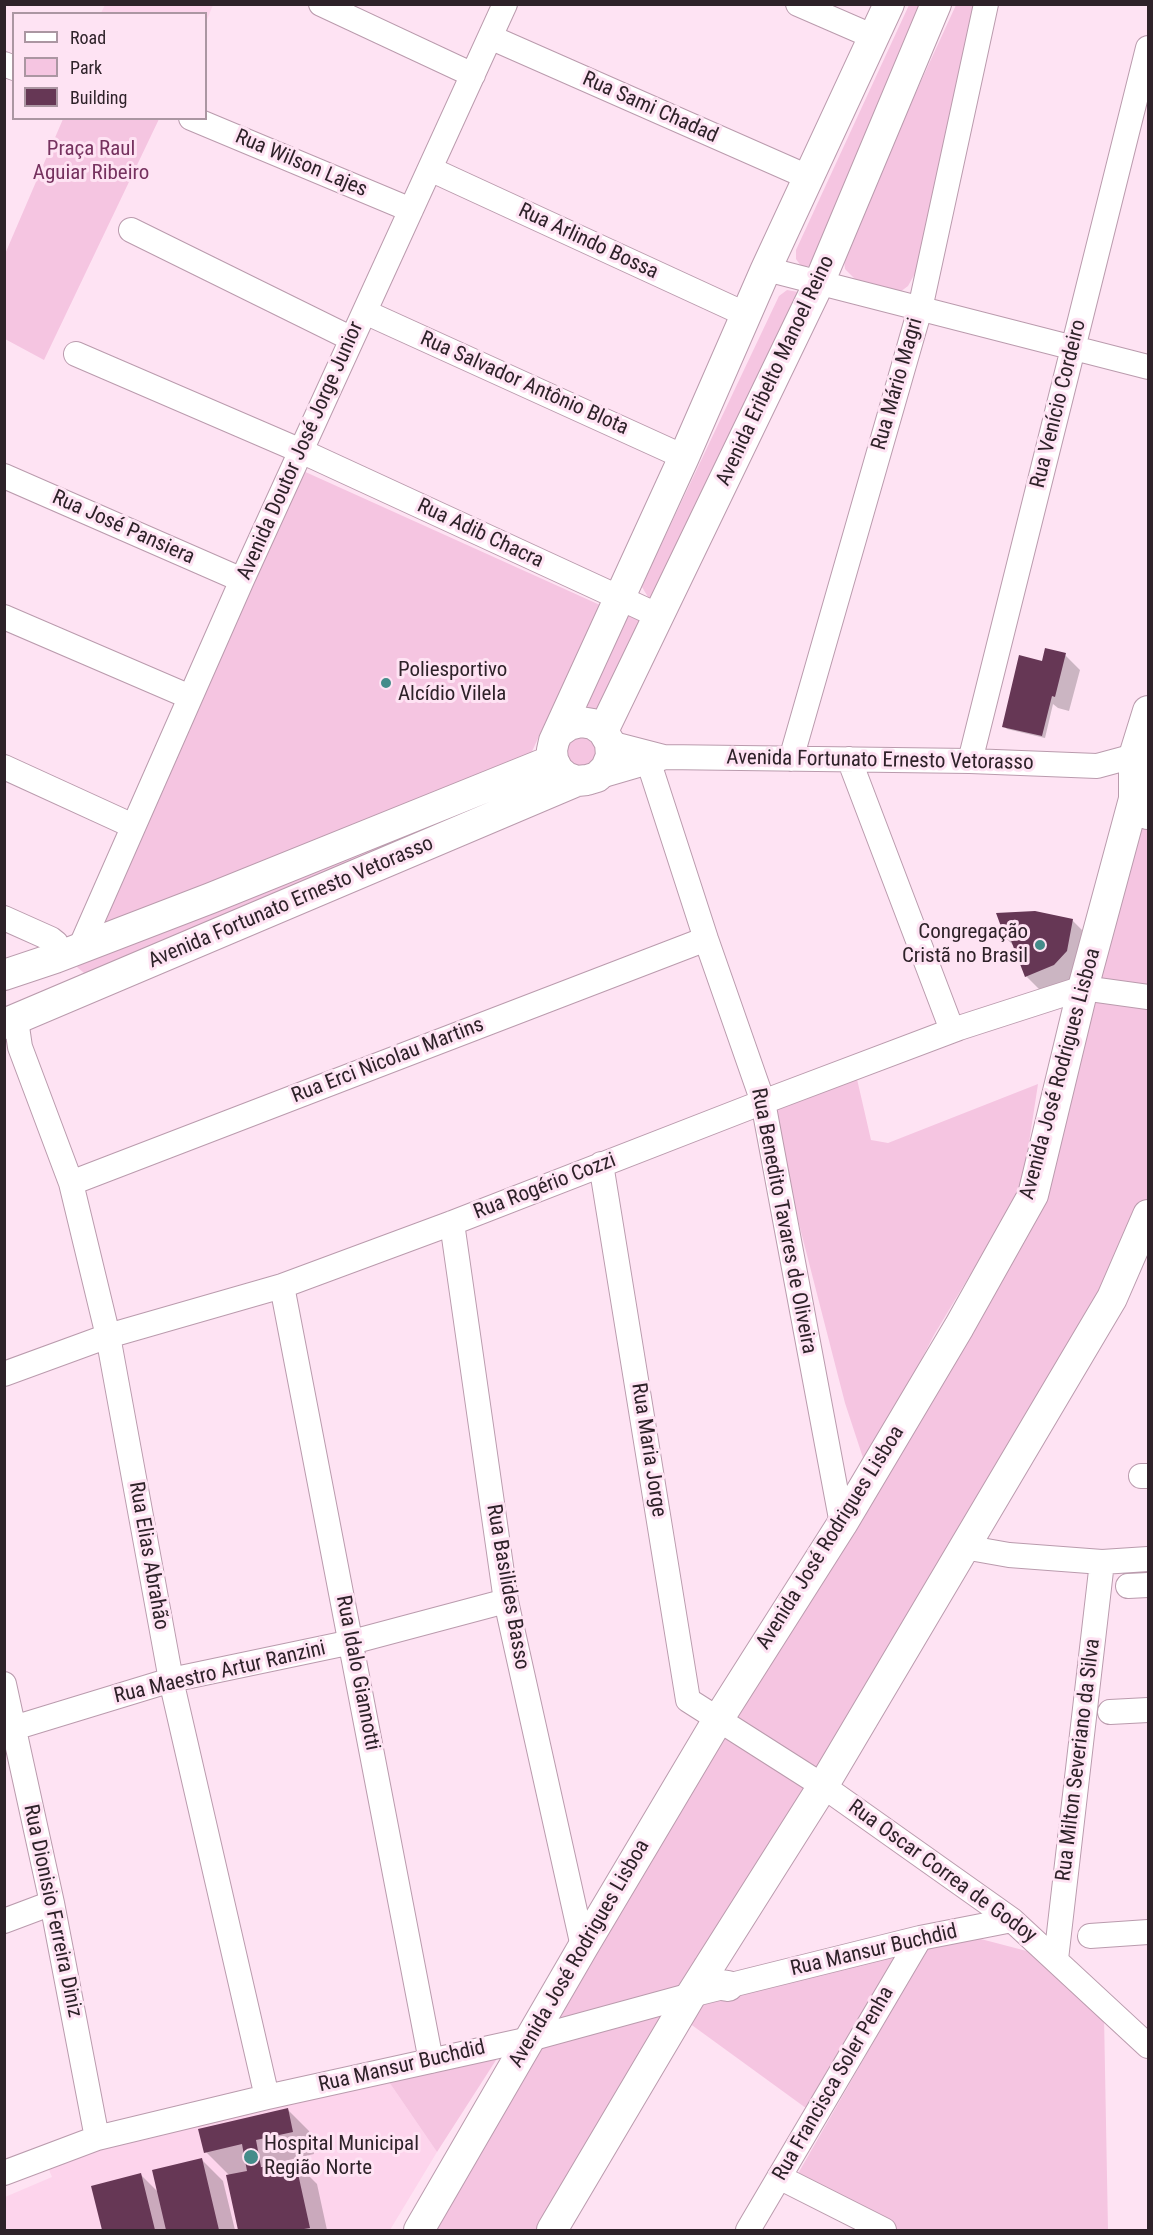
<!DOCTYPE html>
<html>
<head>
<meta charset="utf-8">
<style>
	body { margin:0 }
	#map { position:relative; width:1153px; height:2235px; overflow:hidden; background:#fee3f3; font-family:"Roboto Condensed",sans-serif }
	canvas { display:block }
	.frame { position:absolute; inset:0; border:6px solid #2e2229; pointer-events:none }
	.legend { position:absolute; left:12px; top:12px; width:195px; height:108px; box-sizing:border-box; background:#fee3f3; border:2px solid #ab96a2; margin:0; padding:8px 10px; list-style:none; font-size:18px; color:#2e2229 }
	.legend li { display:flex; align-items:center; gap:12px; height:30px }
	.legend b { width:30px; border:2px solid #ab96a2 }
</style>
</head>
<body>
<div id="map">
<canvas width="1153" height="2235"></canvas>
<div class="frame"></div>
<ul class="legend">
<li><b style="height:8px;background:#fff"></b>Road</li>
<li><b style="height:16px;background:#f5c5e1"></b>Park</li>
<li><b style="height:16px;background:#663755"></b>Building</li>
</ul>
</div>
<script>
const context = document.querySelector('canvas').getContext('2d');
context.lineJoin = 'round';
function fillPath(path, color) { context.fillStyle = color; context.fill(path, 'evenodd'); }
const shape = rows => new Path2D(rows.map(r => 'M' + r).join(''));
function strokePath(path, color, width, dash) { context.strokeStyle = color; context.lineWidth = width; context.lineCap = dash ? 'butt' : 'round'; context.setLineDash(dash || []); context.stroke(path); }
function label(font, color, halo, rows, align = 'center') {
  context.font = font + ' "Roboto Condensed",sans-serif'; context.lineWidth = 6; context.setLineDash([]); context.textBaseline = 'middle'; context.strokeStyle = halo; context.fillStyle = color; for (const [text, x, y, turn = 0] of rows) {
    context.save(); context.translate(x, y); context.rotate((+turn || 0) * Math.PI / 180); context.textAlign = isNaN(turn) ? turn : align; if (halo) context.strokeText(text, 0, 0); context.fillText(text, 0, 0); context.restore();
  }
}
const built = shape([
	[105,5,105,4,213,5,206,22,206,14,101,13],
	[387,2079,437,2152,390,2230,5,2230,5,2197,52,2177,46,2163]
]);
const green = shape([
	[909,5,930,5,816,263,809,266,801,266,796,259,796,250],
	[956,5,975,5,922,261,908,286,896,295,856,280,845,269,843,251],
	[63,119,159,119,44,360,5,339,5,254],
	[787,290,798,292,657,601,648,597,642,587,651,566,779,296],
	[301,470,600,605,528,760,98,929],
	[627,609,645,618,598,712,575,707],
	[572,730,604,743,589,775,557,751],
	[560,773,90,973,84,973,77,967,79,960],
	[1137,814,1148,824,1148,988,1095,980],
	[1087,1000,1148,1007,1148,1194,1145,1208,1105,1295,822,1772,733,1714,965,1342],
	[857,1079,871,1140,888,1143,1038,1084,1022,1188,934,1335,866,1467,845,1403,770,1111],
	[719,1732,810,1789,683,1989,545,2027],
	[977,1938,1042,1955,1104,2016,1108,2230,892,2230,796,2177,928,1947],
	[901,1954,810,2111,689,2023,702,2005],
	[673,2011,543,2230,432,2230,537,2047],
	[498,2057,437,2152,387,2079]
]);
const shadow = shape([
	[1065,655,1080,670,1069,711,1058,708,1053,704,1045,738,1007,729,1004,726,1043,662],
	[998,914,1072,920,1087,935,1082,966,1069,980,1041,991,1026,976,1014,946,1007,939],
	[287,2109,309,2131,314,2154,259,2167,260,2169,295,2162,317,2184,327,2230,240,2230,228,2177,230,2176,206,2152],
	[201,2159,223,2181,235,2230,103,2230,93,2187,141,2175,159,2193]
]);
const building = shape([
	[1045,648,1066,653,1055,697,1052,696,1042,736,1002,727,1019,655,1042,661],
	[1035,911,1073,919,1067,951,1054,965,1025,977,1010,938,1006,940,996,913],
	[288,2108,293,2132,256,2140,261,2167,295,2160,310,2228,298,2230,238,2230,226,2175,247,2171,242,2144,204,2153,198,2129],
	[202,2158,219,2230,166,2230,152,2170],
	[141,2173,155,2230,102,2230,91,2186]
]);
const minor = shape([
	[321,4,473,75],
	[798,4,874,37],
	[490,37,810,178],
	[4,64,14,68],
	[191,118,411,210],
	[430,169,747,315],
	[131,230,352,339],
	[766,269,1148,367],
	[365,312,684,457],
	[76,354,301,451,659,616],
	[4,476,242,580],
	[4,617,190,697],
	[610,743,664,757,970,761,1097,766,1134,756],
	[646,754,706,939,763,1102,842,1524],
	[791,759,920,309,986,4],
	[849,759,952,1030],
	[970,761,1148,48],
	[4,767,133,826],
	[597,777,662,758],
	[4,918,51,939,56,943,57,950,55,958],
	[80,948,242,580,505,4],
	[16,1020,20,1047,71,1183,108,1336,171,1680,267,2097],
	[601,1164,688,1700,823,1786,1012,1920,1148,2046],
	[71,1183,706,939],
	[452,1223,506,1601,583,1947],
	[282,1286,431,2061],
	[4,1374,108,1336,282,1286,452,1223,763,1102,959,1028,1083,988,1148,997],
	[1141,1476,1148,1476],
	[964,1547,1009,1555,1102,1562,1148,1559],
	[1128,1586,1148,1585],
	[4,1684,52,1903,97,2138],
	[1110,1712,1148,1710],
	[4,1731,171,1680,352,1642,506,1601],
	[4,1921,52,1903],
	[1090,1936,1148,1932],
	[1056,1959,1102,1562],
	[4,2173,97,2138,267,2097,530,2039,691,1995,920,1938,1012,1920],
	[779,2177,884,2230],
	[748,2230,920,1938]
]);
const major = shape([
	[603,731,819,283,936,4],
	[559,732,569,725,581,722,593,724,603,731,610,743,611,756,606,768,597,777,587,780,577,781,566,777,558,770,553,760,552,750,554,741,684,457,766,269,889,4],
	[1148,814,1134,799,1134,756,1148,711],
	[4,975,55,958,211,898,553,760],
	[4,1024,577,781],
	[708,1968,710,1978,715,1984,728,1986],
	[419,2230,583,1947,719,1718,842,1524,959,1327,1033,1195,1083,988,1134,799],
	[552,2230,691,1995,823,1786,1112,1298,1148,1215]
]);
const markers = [
	[386,683,6,"#448c8a"],
	[1040,945,6,"#448c8a"],
	[251,2157,8,"#448c8a"]
];
const streetNames = [
	["Rua Sami Chadad",650,108,24],
	["Rua Wilson Lajes",301,164,23],
	["Rua Arlindo Bossa",588,242,25],
	["Avenida Eribelto Manoel Reino",776,371,-65],
	["Rua Salvador Antônio Blota",524,384,24],
	["Rua Mário Magri",898,384,-74],
	["Rua Venício Cordeiro",1059,404,-76],
	["Avenida Doutor José Jorge Junior",301,451,-66],
	["Rua José Pansiera",123,528,24],
	["Rua Adib Chacra",480,534,25],
	["Avenida Fortunato Ernesto Vetorasso",880,761,1],
	["Avenida Fortunato Ernesto Vetorasso",291,903,-23],
	["Rua Erci Nicolau Martins",388,1061,-21],
	["Avenida José Rodrigues Lisboa",1061,1074,-75],
	["Rua Rogério Cozzi",545,1187,-21],
	["Rua Benedito Tavares de Oliveira",783,1221,79],
	["Rua Maria Jorge",648,1450,81],
	["Avenida José Rodrigues Lisboa",831,1538,-58],
	["Rua Elias Abrahão",148,1556,80],
	["Rua Basilides Basso",507,1587,80],
	["Rua Maestro Artur Ranzini",220,1673,-13],
	["Rua Idalo Giannotti",357,1673,79],
	["Rua Milton Severiano da Silva",1079,1760,-83],
	["Rua Oscar Correa de Godoy",942,1872,36],
	["Rua Dionisio Ferreira Diniz",52,1911,78],
	["Rua Mansur Buchdid",874,1951,-13],
	["Avenida José Rodrigues Lisboa",580,1954,-60],
	["Rua Mansur Buchdid",402,2067,-13],
	["Rua Francisca Soler Penha",834,2084,-60]
];
const parkNames = [
	["Praça Raul",91,150],
	["Aguiar Ribeiro",91,174]
];
const poiNames = [
	["Poliesportivo",398,671],
	["Alcídio Vilela",398,695],
	["Congregação",1028,933,"right"],
	["Cristã no Brasil",1028,957,"right"],
	["Hospital Municipal",264,2145],
	["Região Norte",264,2169]
];
fillPath(built, '#fdd4ec');
fillPath(green, '#f5c5e1');
fillPath(shadow, '#0003');
fillPath(building, '#663755');
strokePath(minor, '#ba9bad', 26);
strokePath(major, '#ba9bad', 32);
strokePath(minor, '#fff', 24);
strokePath(major, '#fff', 30);
for (const [x, y, r, color] of markers) { const dot = new Path2D(); dot.arc(x, y, r, 0, 2 * Math.PI); context.fillStyle = color; context.fill(dot); strokePath(dot, '#fee3f3', 2); }
label('21px', '#2e2229', '#fee3f3', streetNames);
label('21px', '#76325f', '#fee3f3', parkNames);
label('21px', '#2e2229', '#fee3f3', poiNames, 'left');
</script>
</body>
</html>
